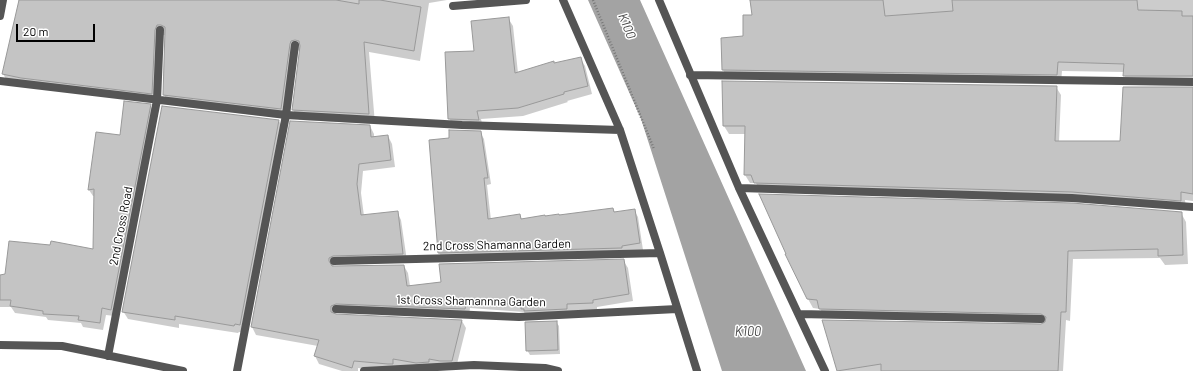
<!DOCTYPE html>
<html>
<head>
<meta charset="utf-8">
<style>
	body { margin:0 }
	#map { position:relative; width:1193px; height:371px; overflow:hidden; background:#fff; font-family:Barlow,sans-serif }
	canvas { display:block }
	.scale { position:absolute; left:16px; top:24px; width:79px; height:18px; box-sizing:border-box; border:2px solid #000; border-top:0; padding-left:5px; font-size:12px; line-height:14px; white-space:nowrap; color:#000; -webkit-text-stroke:3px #fff; paint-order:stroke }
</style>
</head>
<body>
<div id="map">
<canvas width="1193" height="371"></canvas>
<div class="scale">20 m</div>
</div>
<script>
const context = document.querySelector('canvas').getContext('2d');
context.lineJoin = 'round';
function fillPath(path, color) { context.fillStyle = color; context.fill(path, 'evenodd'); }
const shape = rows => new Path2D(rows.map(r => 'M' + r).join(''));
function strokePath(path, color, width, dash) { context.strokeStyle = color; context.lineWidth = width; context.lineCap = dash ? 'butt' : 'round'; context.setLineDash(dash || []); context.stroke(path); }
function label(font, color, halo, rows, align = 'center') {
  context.font = font + ' Barlow,sans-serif'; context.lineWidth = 3; context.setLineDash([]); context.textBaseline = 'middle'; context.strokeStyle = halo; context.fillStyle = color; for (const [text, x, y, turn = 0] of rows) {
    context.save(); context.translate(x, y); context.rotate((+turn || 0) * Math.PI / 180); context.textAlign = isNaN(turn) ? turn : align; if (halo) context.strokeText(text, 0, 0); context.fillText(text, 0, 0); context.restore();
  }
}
const water = shape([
	[588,0,640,0,806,371,722,371,641,119]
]);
const shadow = shape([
	[37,0,447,0,429,3,420,61,369,52,375,124,299,120,293,110,301,50,296,51,287,119,170,105,164,95,166,35,163,35,157,103,9,84,3,74],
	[751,0,1193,0,1193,85,1129,84,1124,75,1125,72,1062,71,1061,83,728,78,723,70,744,37,753,16],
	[508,18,513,26,518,73,580,58,585,66,592,94,567,101,568,102,523,116,481,119,483,128,454,127,449,118,475,52],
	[1056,87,1061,95,1059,142,1120,142,1193,88,1193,201,1185,200,1186,209,1078,201,760,191,756,183,750,183,745,175,746,134,729,134,724,126],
	[150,105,154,112,115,316,106,315,103,330,83,327,81,323,48,320,46,317,15,313,11,307,0,307,0,276,94,251,95,196,93,196,89,190,121,137],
	[162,107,279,121,283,128,244,333,239,332,238,333,179,324,179,328,128,319,123,311],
	[291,122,370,126,374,134,374,138,388,136,392,144,395,167,363,171,361,193,364,216,397,212,401,220,407,261,338,263,331,267,404,266,408,273,410,286,623,260,628,268,633,301,597,307,597,311,526,316,524,312,470,308,469,316,341,311,333,315,462,321,466,328,456,368,389,371,358,368,358,371,342,371,319,364,315,356,318,346,256,335,252,327],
	[480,132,484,139,491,184,487,185,491,220,520,215,522,220,613,209,615,213,634,210,638,217,643,250,443,259,439,253,450,139],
	[1181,213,1186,222,1188,264,1165,265,1160,258,1073,259,1070,321,1066,320,1063,371,838,371,824,321,1041,326,1045,323,826,318,820,309,813,308,808,299],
	[556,322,559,326,560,354,530,355,527,350]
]);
const building = shape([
	[19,0,336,0,359,4,359,0,380,0,421,7,414,51,364,42,369,114,292,110,300,46,299,41,295,40,291,41,290,44,281,109,163,95,165,30,165,27,161,25,157,25,155,30,152,94,21,78,2,74,19,0],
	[750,0,883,0,885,16,953,11,952,0,1137,0,1138,10,1182,11,1182,16,1193,16,1193,76,1123,76,1124,64,1058,62,1057,75,722,70,721,38,743,36,743,15,752,15,750,0],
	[509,17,515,73,554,61,554,63,581,57,588,86,564,92,564,94,518,108,477,111,479,120,448,119,445,52,474,51,471,21,509,17],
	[722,81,1057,86,1055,141,1120,141,1123,87,1193,87,1193,194,1181,192,1181,201,1072,192,754,183,751,175,744,175,745,126,723,126,722,81],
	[124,101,151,104,111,310,102,308,100,323,78,320,79,316,43,314,43,311,10,306,11,300,0,300,0,275,5,274,9,241,50,245,51,241,93,249,94,189,88,190,96,132,120,135,124,101],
	[162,106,279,120,240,325,235,324,234,326,175,316,175,320,122,312,162,106],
	[290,121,370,125,371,137,388,135,391,160,359,164,357,184,361,215,398,211,403,254,333,256,329,258,329,261,332,266,404,265,407,286,441,282,439,264,624,259,629,294,593,300,593,303,567,304,567,309,524,311,524,309,521,309,521,305,467,301,465,309,336,304,331,306,331,312,336,314,462,320,452,361,440,361,429,359,429,362,416,363,393,359,393,364,388,364,354,361,352,368,314,356,319,340,251,327,290,121],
	[449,130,481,131,488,178,484,178,488,219,520,214,521,219,545,215,545,216,559,214,559,215,613,208,614,212,635,209,640,243,622,246,622,248,438,253,429,140,449,138,449,130],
	[759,194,1072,203,1182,212,1183,255,1158,256,1158,249,1068,251,1066,312,1061,312,1058,371,881,371,881,364,837,371,822,320,1041,324,1045,322,1046,317,1041,314,819,309,817,300,807,299,785,254,786,254,759,194],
	[557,321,558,350,526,351,525,322,557,321]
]);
const path = shape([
	[593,0,654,149]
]);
const street = shape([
	[563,0,620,130,660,253,697,371],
	[659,0,739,188,825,371],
	[453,6,526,0],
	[0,16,3,0],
	[690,75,1193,82],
	[0,81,286,115,462,125,620,130],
	[739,188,1072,198,1193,207],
	[334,261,660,253],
	[336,309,519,317,677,309],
	[799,314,1041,319],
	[0,345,62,346,183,371],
	[108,356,157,100,160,30],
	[237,371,286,115,295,45],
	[364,371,474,365,545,368,558,371]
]);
const streetNames = [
	["2nd Cross Road",121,226,-79],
	["2nd Cross Shamanna Garden",497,245,-1],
	["1st Cross Shamannna Garden",471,301,1]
];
const waterNames = [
	["K100",627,26,68],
	["K100",748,332]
];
fillPath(water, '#a3a3a3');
fillPath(shadow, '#0003');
fillPath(building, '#c4c4c4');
strokePath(building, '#999', 1);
strokePath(path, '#777', 2.5, [1, 2]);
strokePath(street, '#555', 8);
label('12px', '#000', '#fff', streetNames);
label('italic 13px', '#444', '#fff', waterNames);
</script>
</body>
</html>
